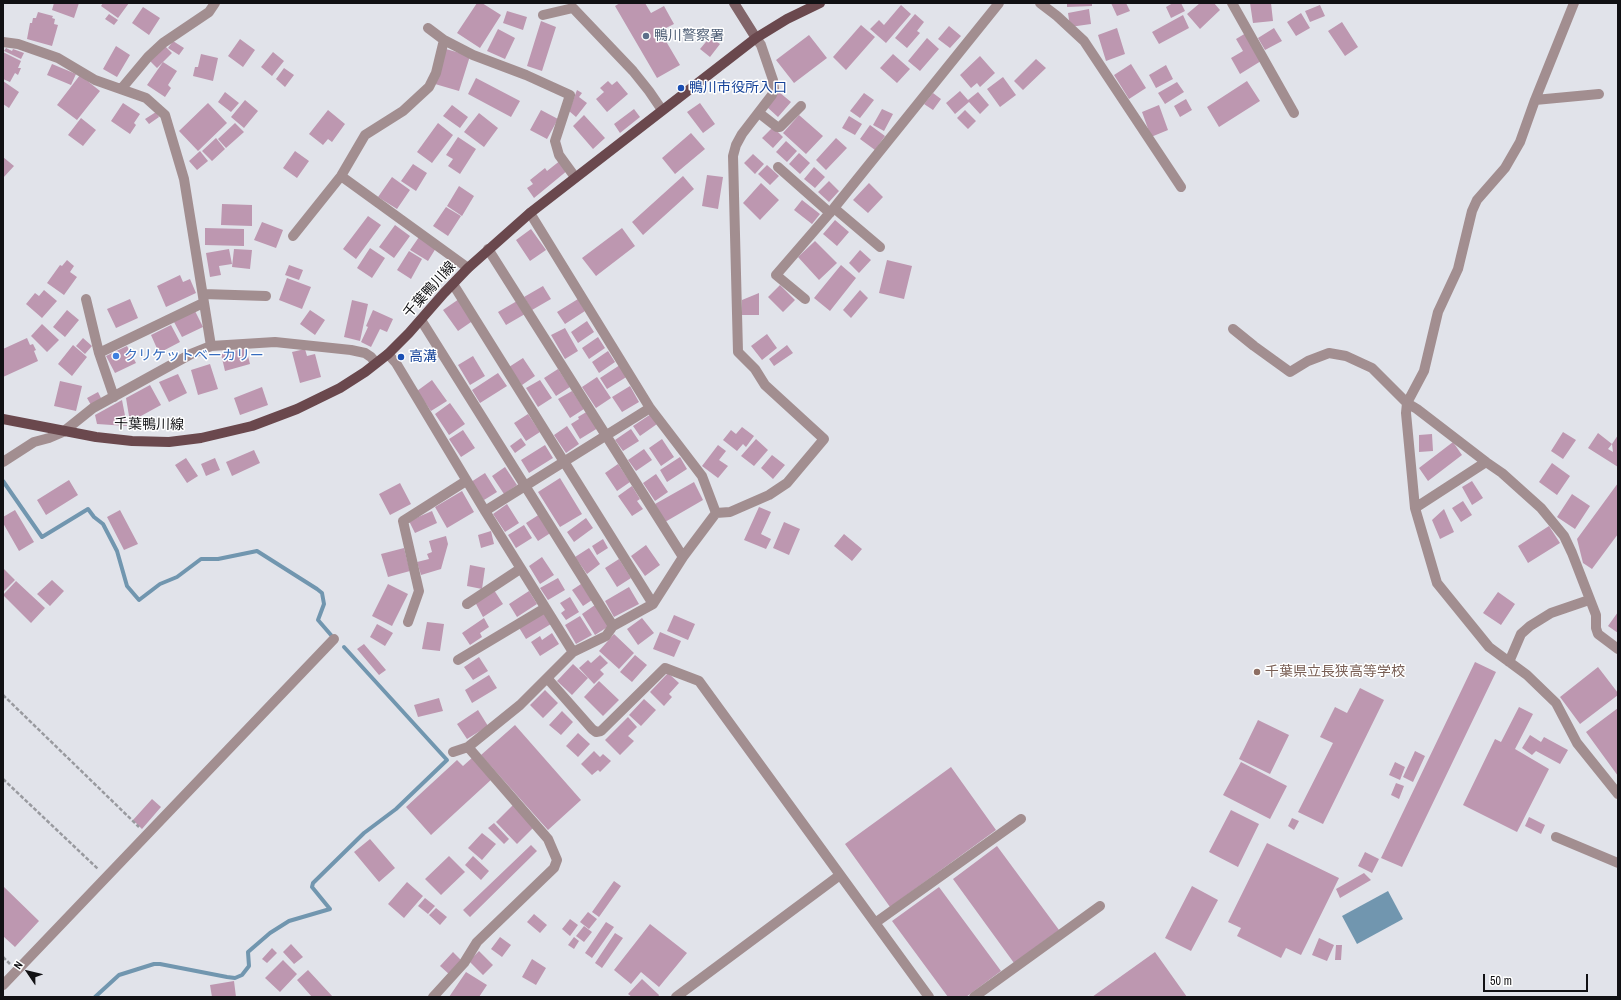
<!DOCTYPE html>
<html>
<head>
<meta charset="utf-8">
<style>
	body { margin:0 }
	#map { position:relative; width:1621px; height:1000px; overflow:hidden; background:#e1e3ea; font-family:"Archivo Narrow",sans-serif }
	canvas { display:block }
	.frame { position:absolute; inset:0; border:4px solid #111114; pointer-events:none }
	.north { position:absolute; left:8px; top:952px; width:40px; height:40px; -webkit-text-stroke:3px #fff; paint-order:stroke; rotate:305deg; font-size:11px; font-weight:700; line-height:16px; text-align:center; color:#111114 }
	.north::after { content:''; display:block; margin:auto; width:14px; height:18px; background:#111114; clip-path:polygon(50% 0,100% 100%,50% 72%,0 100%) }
	.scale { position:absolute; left:1483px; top:974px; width:105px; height:18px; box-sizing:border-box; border:2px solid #111114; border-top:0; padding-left:5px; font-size:12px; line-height:14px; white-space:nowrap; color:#111114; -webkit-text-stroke:3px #fff; paint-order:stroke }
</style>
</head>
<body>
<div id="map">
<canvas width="1621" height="1000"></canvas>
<div class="frame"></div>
<div class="north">N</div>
<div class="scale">50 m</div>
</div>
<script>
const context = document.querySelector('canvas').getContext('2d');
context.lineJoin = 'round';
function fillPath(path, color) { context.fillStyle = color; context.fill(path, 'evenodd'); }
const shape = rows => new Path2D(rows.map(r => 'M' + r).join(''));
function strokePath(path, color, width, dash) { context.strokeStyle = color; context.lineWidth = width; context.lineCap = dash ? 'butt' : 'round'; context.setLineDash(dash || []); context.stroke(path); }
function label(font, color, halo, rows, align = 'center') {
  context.font = font + ' "Archivo Narrow","Noto Sans JP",sans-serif'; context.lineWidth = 3; context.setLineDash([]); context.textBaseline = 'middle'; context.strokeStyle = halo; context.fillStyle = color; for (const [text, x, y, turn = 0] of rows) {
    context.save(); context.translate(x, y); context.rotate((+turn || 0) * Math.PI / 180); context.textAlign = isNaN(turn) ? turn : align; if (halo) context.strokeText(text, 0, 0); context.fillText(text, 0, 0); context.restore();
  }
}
const water = shape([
	[1388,891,1403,919,1357,944,1342,916]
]);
const stream = shape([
	[3,481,42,537,88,509,94,517,103,524,117,551,127,586,139,600,160,584,177,577,201,559,218,559,257,551,317,589,322,593,324,604,318,620,331,635],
	[95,997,119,975,154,964,160,964,227,977,235,978,242,975,249,966,248,952,270,933,289,921,330,909,312,887,313,883,364,833,396,809,447,760,344,647]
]);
const building = shape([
	[54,3,79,3,74,18,52,10],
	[103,3,129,3,118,18,101,6],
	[477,3,482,3,501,15,480,48,457,33],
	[620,3,645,3,651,13,664,6,674,24,660,31,680,65,657,78,615,6],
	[1067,3,1092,3,1092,6,1067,7],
	[1111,3,1126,3,1130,11,1117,16],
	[1173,3,1181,3,1185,11,1171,18,1166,7],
	[1200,3,1214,3,1220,10,1200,29,1187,14],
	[1250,3,1271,3,1273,21,1253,23],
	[901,5,911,14,886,43,870,29,879,20,884,25],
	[1320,5,1325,16,1310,22,1305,11],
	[143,7,160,18,149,35,132,23],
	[1089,9,1091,24,1070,27,1068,13],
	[507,11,527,17,523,30,503,23],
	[38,12,53,16,52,18,55,19,54,24,58,25,52,46,27,39,30,23,32,23,33,18,36,18],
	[1301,13,1310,28,1296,36,1287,22],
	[109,14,118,20,114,25,105,19],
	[915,14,924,22,917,31,920,33,907,48,895,38],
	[1183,15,1189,28,1159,44,1152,32],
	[541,21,556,27,542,71,527,66],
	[1342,22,1358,47,1345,56,1328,31],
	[861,25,875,37,846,70,833,57],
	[949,26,961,36,950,48,938,39],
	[1117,28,1125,54,1106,61,1098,35],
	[1274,28,1282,41,1265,50,1258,38],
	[498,29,515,38,505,59,487,51],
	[1246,33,1261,61,1240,74,1231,58,1243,51,1236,39],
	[809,35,827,58,794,83,776,60],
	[710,37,720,44,710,57,700,49],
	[927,38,939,49,920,71,908,61],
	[240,39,255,50,243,67,228,56],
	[173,41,184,48,179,55,168,48],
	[163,44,172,53,157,68,148,59],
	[116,46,130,55,117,77,103,69],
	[6,48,12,51,13,49,24,53,21,59,4,51],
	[446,49,470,56,459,91,435,84],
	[3,52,21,61,18,68,21,68,18,75,15,73,10,82,3,79],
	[273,52,284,61,272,76,261,67],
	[201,54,218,58,213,81,193,76,195,67,198,67],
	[893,54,910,69,897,83,880,68],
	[980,56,995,73,980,87,977,83,971,88,960,75],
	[1036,59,1046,68,1023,90,1014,81],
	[163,62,177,71,168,85,171,88,165,97,147,85],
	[52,64,76,74,71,85,47,75],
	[1131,64,1146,88,1129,99,1114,75],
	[1166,65,1173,79,1156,88,1149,75],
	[284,68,294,75,285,87,276,79],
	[80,75,100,91,77,120,57,105],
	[1003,77,1016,95,1000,107,987,89],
	[476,78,520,101,511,117,468,94],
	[3,81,19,92,9,108,3,104],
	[608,81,612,85,617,81,628,94,607,112,596,99,604,92,600,88],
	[1247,81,1260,101,1219,127,1207,107],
	[1177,82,1184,92,1165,104,1158,93],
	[577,90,582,93,579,97,587,103,576,117,569,111],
	[960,91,968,100,978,92,989,105,980,114,969,102,955,114,946,103],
	[225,92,239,103,231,112,218,102],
	[779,92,791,102,778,117,767,107],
	[864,93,874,100,860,118,850,111],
	[933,93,941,99,933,110,924,104],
	[1186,99,1192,110,1180,117,1174,106],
	[245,100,258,111,244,128,231,117],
	[123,103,140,114,134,123,136,125,130,134,111,121],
	[208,103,227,123,198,151,179,131],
	[700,103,715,124,703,133,687,112],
	[452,105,468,117,460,128,443,116],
	[1159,105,1168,130,1151,137,1142,112],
	[634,109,640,117,620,133,614,124],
	[882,109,893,114,884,131,873,125],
	[328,110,345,124,332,142,328,139,323,145,309,134],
	[541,110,558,119,547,139,530,130],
	[965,110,976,121,968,129,957,118],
	[156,112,159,117,149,124,145,119],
	[479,113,498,128,484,147,464,132],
	[584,115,605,138,593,149,573,126],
	[799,115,823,136,806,154,783,133],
	[849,116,862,124,855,135,842,128],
	[81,118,96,130,83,146,68,135],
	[235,123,244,132,226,148,218,139],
	[438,123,453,135,432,163,417,152],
	[870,125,885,136,875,150,860,139],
	[773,127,783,137,773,148,762,138],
	[691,133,705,149,675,174,662,158],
	[458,137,476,149,460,174,448,166,453,159,446,155],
	[216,138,225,149,212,161,202,151],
	[836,138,847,148,826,170,816,160],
	[786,141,797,151,787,162,776,152],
	[200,151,208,161,197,170,189,161],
	[295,151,309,161,297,178,283,168],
	[799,153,810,163,800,174,789,164],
	[753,154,764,164,755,174,744,163],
	[3,157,14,166,3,178],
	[561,160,568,170,534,198,527,188,533,184,530,180,545,168,547,171],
	[413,164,427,173,416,191,401,181],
	[767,165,779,176,770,185,758,174],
	[814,167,825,177,815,188,804,179],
	[707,175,723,177,718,209,702,206],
	[683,176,694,189,643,235,632,222],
	[392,177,410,190,397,209,378,197],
	[829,181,839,191,829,202,818,192],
	[761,183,779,200,760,220,743,203],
	[869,183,883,197,868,213,853,200],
	[459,186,474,196,462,216,447,206],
	[802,200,820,214,812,224,794,210],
	[222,204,252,205,252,226,221,225],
	[446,207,461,216,448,236,433,226],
	[368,216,381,225,356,259,343,249],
	[835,220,849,232,837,246,823,234],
	[262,222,283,230,276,248,254,240],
	[395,225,410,236,394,258,379,247],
	[205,228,244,229,244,246,205,245],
	[622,228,635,246,596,276,582,258],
	[531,229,546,250,530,261,516,240],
	[419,237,436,248,428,261,410,250],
	[815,241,837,263,819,280,798,257],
	[370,248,385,258,372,278,357,268],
	[229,249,232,264,219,266,221,275,210,277,206,253],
	[234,249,252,250,250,269,232,267],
	[860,250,871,260,859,273,849,263],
	[409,251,422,259,411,279,397,270],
	[67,260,74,266,70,272,77,277,64,295,47,283,60,265,62,266],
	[887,260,912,266,904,299,879,293],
	[289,265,303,270,299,280,285,275],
	[841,265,856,278,830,311,814,298],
	[180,275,183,282,190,279,196,293,166,307,157,286],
	[287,278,311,287,302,309,279,300],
	[780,285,795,300,783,312,768,297],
	[543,286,551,299,532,310,524,297],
	[44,290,57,301,42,318,26,304,35,293,39,296],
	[860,290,868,298,851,318,843,310],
	[759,293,759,315,742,315,742,300],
	[130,299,138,318,116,328,107,309],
	[459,299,474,320,458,331,443,310],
	[578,299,585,311,565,324,557,312],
	[352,300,368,304,360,341,344,337],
	[517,301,525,314,506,325,498,312],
	[67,310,79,320,65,337,53,327],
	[310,310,325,320,315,335,300,324],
	[373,310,393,319,387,332,380,329,371,347,361,342,368,327,366,326],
	[195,311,203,327,182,337,174,322],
	[587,321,594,332,578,343,571,332],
	[42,324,59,340,47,352,31,336],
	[171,325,180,342,159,353,151,335],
	[565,328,578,351,565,359,551,335],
	[767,334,777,348,762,360,751,346],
	[598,337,605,348,589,359,582,348],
	[27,338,30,345,33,344,36,350,34,351,38,361,3,377,3,349],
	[83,338,92,346,85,354,76,346],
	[73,345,87,357,72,376,58,364],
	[787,345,793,353,774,366,769,359],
	[127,346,136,363,115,373,106,356],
	[246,348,250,364,225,371,221,354],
	[305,349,307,356,315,354,321,377,300,383,292,352],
	[608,351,615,362,599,373,592,362],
	[473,356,485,376,470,385,458,365],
	[523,358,535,376,522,385,509,367],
	[210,364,218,389,198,395,191,370],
	[620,365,628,376,607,389,600,378],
	[558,369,570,387,556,396,544,378],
	[498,373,507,386,480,403,472,390],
	[178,374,187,393,169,402,159,382],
	[597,377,611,398,596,408,582,387],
	[432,380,447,401,431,411,417,391],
	[540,380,552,398,538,407,526,388],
	[60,381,82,386,76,411,54,406],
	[150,385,161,405,130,422,126,398],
	[630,386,639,402,622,412,612,397],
	[262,387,268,405,240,415,234,398],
	[572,391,584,409,570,418,558,399],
	[98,392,101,398,91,405,87,398],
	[122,400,127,426,97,424,95,415],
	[450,403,465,424,449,435,435,414],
	[588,411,598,428,580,439,571,424,579,419,578,417],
	[528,414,540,432,526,441,514,423],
	[651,414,657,424,640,436,633,426],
	[567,426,579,444,566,453,554,435],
	[742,427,754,436,746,447,743,444,737,451,723,440,731,430,736,434],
	[631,429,639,441,623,451,615,440],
	[463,430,475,448,461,457,449,439],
	[1563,432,1576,440,1563,459,1551,451],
	[1598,433,1612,444,1608,449,1613,452,1612,444,1618,435,1618,467,1588,448],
	[1432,434,1433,451,1419,452,1419,435],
	[521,438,526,445,515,453,510,446],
	[662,439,674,457,661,466,649,448],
	[756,439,768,450,754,466,741,456],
	[1453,442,1462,455,1428,481,1419,468],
	[545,445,553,458,529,473,521,460],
	[718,445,726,451,719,460,728,466,718,478,702,466],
	[644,449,652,460,636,471,628,460],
	[254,450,260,463,232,476,226,462],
	[772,455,785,465,773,479,761,468],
	[680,457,687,469,667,482,660,470],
	[186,458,198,476,187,483,175,465],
	[215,458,220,470,206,476,201,464],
	[1552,463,1570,476,1557,495,1539,482],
	[618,464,630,482,617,491,605,473],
	[505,467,517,485,504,494,492,476],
	[485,473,497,492,484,500,471,482],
	[656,474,668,492,655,501,643,483],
	[560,478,582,514,560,527,538,492],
	[69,480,78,495,46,515,37,500],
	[1472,481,1483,498,1472,505,1462,487],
	[694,482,703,500,665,522,655,504],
	[400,483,411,504,390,515,379,494],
	[1618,483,1618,534,1592,569,1583,563,1577,539],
	[632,486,640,499,637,501,643,509,632,516,618,496],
	[462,491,474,512,447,528,435,507],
	[1572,494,1590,506,1575,529,1557,517],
	[1463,501,1472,515,1461,522,1452,508],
	[507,504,519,523,505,532,493,514],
	[759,507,771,512,761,534,771,539,766,549,744,540],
	[1444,509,1454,532,1440,539,1432,520],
	[15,510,34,542,19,551,3,523,3,517],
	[120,510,138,544,124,550,107,517],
	[432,511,437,523,415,533,409,521],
	[540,514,552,532,538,541,526,523],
	[586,518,593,528,574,542,567,532],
	[784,522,800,529,789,555,773,548],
	[524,525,532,538,516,548,508,535],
	[1549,526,1560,543,1528,563,1518,546],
	[491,531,494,544,481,548,478,535],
	[844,534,862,549,852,561,834,546],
	[446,536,448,544,441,569,421,575,417,562,429,559,427,554,432,552,429,541],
	[603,539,608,548,597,555,592,546],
	[646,545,660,565,645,576,631,556],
	[404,548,410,571,388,577,381,554],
	[589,548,600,564,587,574,575,557],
	[542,557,554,575,540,584,529,566],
	[619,559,631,578,617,587,605,568],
	[470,565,485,568,482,589,467,586],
	[3,568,15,580,3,592],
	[558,578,565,590,548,600,540,588],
	[52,580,64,591,50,606,37,594],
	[16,581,45,608,31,623,3,595],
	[388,584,408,594,392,626,372,616],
	[581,584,592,600,583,606,572,590],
	[629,587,639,604,614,617,605,601],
	[494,590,503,604,483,617,475,602],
	[529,591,537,604,517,617,509,604],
	[1498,592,1515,604,1501,625,1483,613],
	[570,597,579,612,566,620,561,613,565,610,560,603],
	[595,605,609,626,595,635,582,614],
	[543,612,551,624,526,639,518,626],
	[1618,612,1618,633,1608,626],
	[674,615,695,624,688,640,667,631],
	[580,616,592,635,576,644,565,625],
	[484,618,489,627,480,633,482,637,470,645,462,633],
	[642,618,654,633,638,645,627,629],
	[427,622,444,624,440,651,422,649],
	[377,624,393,633,385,646,370,637],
	[660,632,681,641,674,657,653,649],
	[552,633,559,644,540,656,531,642,540,636,542,640],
	[614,634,634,653,619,669,599,651],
	[364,644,386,670,379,675,357,649],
	[600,655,608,663,600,670,604,674,594,684,579,668,588,660,591,663],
	[635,655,647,665,632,682,620,672],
	[479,657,488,671,473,680,464,667],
	[1475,662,1496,672,1402,867,1381,858],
	[573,664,588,678,572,695,557,681],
	[1598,667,1618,693,1618,695,1580,724,1560,697],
	[668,673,679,683,669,694,672,697,664,706,650,692],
	[489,675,497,688,472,703,465,690],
	[599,681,619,700,603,716,584,697],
	[1360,688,1384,700,1323,824,1298,812,1333,743,1320,737,1335,707,1347,713],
	[545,690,558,703,543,718,530,705],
	[439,698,443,711,418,717,414,705],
	[644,699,656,710,641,726,629,715],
	[1519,707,1533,714,1515,749,1549,769,1517,832,1463,805,1495,739,1501,742],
	[1618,708,1618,776,1586,732],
	[478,710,488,726,467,739,457,724],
	[562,711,573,722,561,735,549,725],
	[628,717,637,727,628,736,634,741,620,755,605,740],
	[1258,720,1289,735,1270,774,1239,759],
	[515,725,581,800,548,830,481,755],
	[578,733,590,744,578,757,566,746],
	[1530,735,1541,742,1544,737,1568,750,1560,764,1536,751,1532,755,1522,748],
	[594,751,600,757,603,754,611,761,600,772,598,770,592,775,581,764],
	[1415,751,1425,756,1413,782,1403,777],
	[473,757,493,778,431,835,406,807,457,760,463,766],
	[1241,762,1287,786,1270,819,1223,795],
	[1395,762,1405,767,1400,780,1389,775],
	[951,767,996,830,890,907,845,844],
	[1396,783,1404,786,1399,799,1391,795],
	[152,799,161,807,142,829,133,820],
	[513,805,534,827,517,844,496,822],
	[1231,810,1259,824,1238,867,1209,852],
	[1529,817,1545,825,1541,834,1525,826],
	[1292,818,1299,821,1294,830,1288,826],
	[494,823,509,839,504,844,488,828],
	[482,833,496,844,482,860,468,848],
	[370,839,395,868,379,882,354,852],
	[1267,843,1339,878,1301,955,1286,948,1281,958,1237,936,1241,928,1228,922],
	[531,845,537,851,470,917,463,910],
	[997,846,1059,930,1014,963,953,879],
	[1365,852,1379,859,1372,873,1358,866],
	[449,856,465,872,441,895,425,879],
	[473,856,489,871,481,880,465,865],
	[1364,873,1371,880,1340,898,1336,889],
	[614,881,621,886,599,917,592,912],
	[407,882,423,896,404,918,388,904],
	[3,886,39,921,15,947,3,936],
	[1192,886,1218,900,1191,951,1165,938],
	[939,887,1001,971,966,997,948,997,892,921],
	[425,898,435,906,428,914,418,906],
	[436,908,447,917,440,925,429,915],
	[588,912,597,919,589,929,580,922],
	[534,914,547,925,540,933,527,922],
	[570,919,578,925,570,936,562,929],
	[606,922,614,927,592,958,585,953],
	[650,924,687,953,659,987,641,972,631,984,614,970],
	[584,926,592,932,584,942,576,936],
	[615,933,623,938,602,968,595,963],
	[500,937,511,945,502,957,491,949],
	[574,937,579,941,574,949,568,945],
	[1319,938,1334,945,1327,961,1312,955],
	[291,944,303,957,294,964,283,952],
	[1336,945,1342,945,1341,960,1335,960],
	[272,948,277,953,267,963,262,959],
	[479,951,493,965,483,975,469,961],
	[453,952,462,961,450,975,440,966],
	[1155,952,1187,997,1092,997],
	[532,959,546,968,536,985,522,977],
	[283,960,297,974,280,992,265,978],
	[308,970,333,997,312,997,297,980],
	[466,972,487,985,479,997,449,997],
	[642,979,659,995,658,997,632,997,628,994],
	[234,981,236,997,212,997,210,985]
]);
const path = shape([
	[3,695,139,827],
	[3,779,98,869],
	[3,957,10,964]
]);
const street = shape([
	[1040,3,1057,16,1084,41,1181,187],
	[1232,3,1294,113],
	[1574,3,1535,100,1520,142,1505,168,1477,200,1472,211,1458,269,1438,312,1424,371,1407,403,1406,413,1415,508,1437,583,1489,647,1527,675,1556,703,1577,743,1618,794],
	[543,15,573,8,633,71,649,91,662,110],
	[428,28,444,40,473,55,526,75,570,95,555,141,559,155,575,177],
	[3,42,18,44,58,58,95,80,146,98,165,115,184,179,211,346],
	[122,88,148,57,163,43,209,12,215,3],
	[1535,100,1599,94],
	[759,113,777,127,780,127,801,106],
	[778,167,830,213],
	[341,176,468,268],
	[834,208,880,247],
	[530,213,650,408,702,476,716,513],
	[293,236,341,176,365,135,403,111,429,87,436,73,444,40],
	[488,249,683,557],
	[453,284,653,604],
	[203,294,266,296],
	[86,299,99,353,114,397],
	[805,299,776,275,834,208,999,3],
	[421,320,613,626],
	[1233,329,1254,346,1290,372,1308,361,1329,353,1346,356,1372,368,1407,403,1417,409,1486,462,1502,473,1541,508,1564,536,1572,553,1596,615,1596,628,1598,634,1618,649],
	[99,353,203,303],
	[388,354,396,363,485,511,573,652],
	[3,462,34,442,49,438,63,432,93,408,191,354,211,346,275,342,351,350,365,353,371,357,376,363],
	[1415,508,1486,462],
	[485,511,650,408],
	[716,513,730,512,769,495,787,483,824,439,765,385,755,369,738,352,733,156,736,145,742,134,772,95,774,89,773,80,761,45,756,38],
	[467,604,520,569],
	[408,622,419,591,403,521,466,481],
	[458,660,545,608],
	[1509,662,1521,634,1530,626,1551,613,1589,600],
	[547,678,592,729,596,732,601,731,665,668,699,681,929,997],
	[453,752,468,747,520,705,573,652,606,636,613,626,653,604,683,557,716,513],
	[1556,837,1618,863],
	[875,923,1021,819],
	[3,985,334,639],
	[433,997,464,963,477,942,554,868,557,860,548,839,468,747],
	[676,997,840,875],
	[974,997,1100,906]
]);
const secondary = shape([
	[734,3,756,38]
]);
const primary = shape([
	[3,419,96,437,132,441,169,442,201,438,252,426,297,409,340,388,365,372,388,354,409,333,444,293,468,268,530,213,756,38,787,19,820,3]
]);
const markers = [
	[646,36,4,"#5c6f8a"],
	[681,88,4,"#1a4fb4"],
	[116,356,4,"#3f7fe0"],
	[401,357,4,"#1a4fb4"],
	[1257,672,4,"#8d6e63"]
];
const serviceNames = [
	["鴨川警察署",654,36]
];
const transitNames = [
	["鴨川市役所入口",689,88],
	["高溝",409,357]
];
const streetNames = [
	["千葉鴨川線",430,290,-48],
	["千葉鴨川線",149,425,1]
];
const shopNames = [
	["クリケットベーカリー",124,356]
];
const educationNames = [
	["千葉県立長狭高等学校",1265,672]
];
fillPath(water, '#7196af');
strokePath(stream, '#7196af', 4);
fillPath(building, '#bd97b0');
strokePath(path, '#999a9f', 2.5, [4, 2]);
strokePath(street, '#a28e90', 10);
strokePath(secondary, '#826569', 10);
strokePath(primary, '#6a484d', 10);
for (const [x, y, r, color] of markers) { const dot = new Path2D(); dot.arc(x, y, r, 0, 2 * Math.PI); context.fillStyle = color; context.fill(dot); strokePath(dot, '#fff', 1.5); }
label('14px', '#4e5e75', '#fff', serviceNames, 'left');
label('14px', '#164399', '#fff', transitNames, 'left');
label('14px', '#111114', '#fff', streetNames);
label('14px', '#366cbe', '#fff', shopNames, 'left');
label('14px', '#785e54', '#fff', educationNames, 'left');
</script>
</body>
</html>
